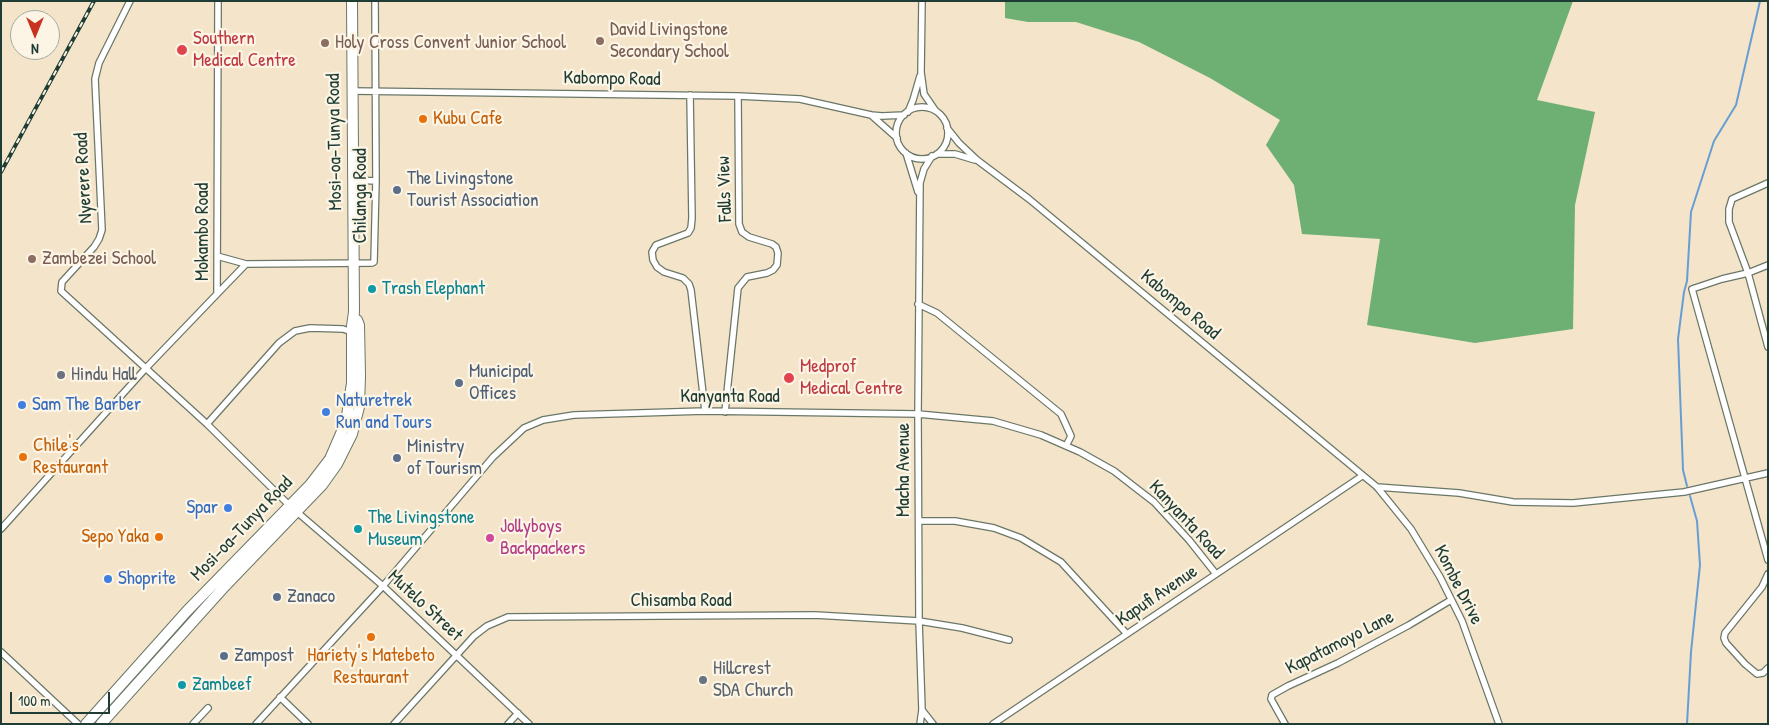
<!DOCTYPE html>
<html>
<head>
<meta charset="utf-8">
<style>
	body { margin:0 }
	#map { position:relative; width:1769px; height:725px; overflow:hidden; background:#f4e4c9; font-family:"Patrick Hand",sans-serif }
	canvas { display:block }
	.frame { position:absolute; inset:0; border:2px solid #1f3d34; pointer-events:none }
	.north { position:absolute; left:10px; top:10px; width:50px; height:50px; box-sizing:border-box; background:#fcf5e5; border:1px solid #a4ab9e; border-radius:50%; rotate:180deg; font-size:14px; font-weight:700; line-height:20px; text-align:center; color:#1f3d34 }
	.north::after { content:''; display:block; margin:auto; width:18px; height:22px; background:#c8321e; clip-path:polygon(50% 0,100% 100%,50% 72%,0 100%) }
	.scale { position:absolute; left:10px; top:692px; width:100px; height:22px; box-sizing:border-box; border:2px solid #1f3d34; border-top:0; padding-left:6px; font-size:15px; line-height:18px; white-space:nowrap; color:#1f3d34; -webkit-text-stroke:4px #fcf5e5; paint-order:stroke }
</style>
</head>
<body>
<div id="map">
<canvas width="1769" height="725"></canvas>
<div class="frame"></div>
<div class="north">N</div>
<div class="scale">100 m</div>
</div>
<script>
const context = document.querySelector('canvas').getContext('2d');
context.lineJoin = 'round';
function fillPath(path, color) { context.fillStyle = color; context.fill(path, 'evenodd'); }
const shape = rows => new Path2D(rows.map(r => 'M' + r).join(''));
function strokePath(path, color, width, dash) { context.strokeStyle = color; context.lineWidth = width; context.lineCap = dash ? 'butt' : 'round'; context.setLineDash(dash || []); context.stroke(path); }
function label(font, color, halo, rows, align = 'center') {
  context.font = font + ' "Patrick Hand",sans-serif'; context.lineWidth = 4.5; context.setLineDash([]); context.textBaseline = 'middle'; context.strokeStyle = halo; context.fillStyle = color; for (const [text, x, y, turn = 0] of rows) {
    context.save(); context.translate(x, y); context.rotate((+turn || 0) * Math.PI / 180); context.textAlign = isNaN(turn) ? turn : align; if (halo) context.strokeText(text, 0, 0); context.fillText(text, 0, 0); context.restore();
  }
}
const forest = shape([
	[1005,1,1573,1,1537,100,1595,112,1575,205,1573,329,1475,343,1367,325,1380,239,1302,234,1294,185,1266,145,1280,120,1210,78,1139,42,1076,22,1028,22,1005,18]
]);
const stream = shape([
	[1687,486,1683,470,1678,339,1684,292,1687,281,1691,212,1714,141,1736,105,1760,1],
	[1687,724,1691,652,1700,565,1697,521,1690,496]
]);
const minor = shape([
	[130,1,99,63,95,79,102,230,99,239,94,247,62,282,61,291,207,424,290,506,383,586,529,724],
	[922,1,921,72,924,94,935,110],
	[352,91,738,96,800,99,871,115,882,116,904,115],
	[690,95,692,218,691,228,688,233,656,245,652,252,653,260,657,267,664,272,683,278,689,284,691,290,705,411],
	'896 133a26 26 0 1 1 52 0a26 26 0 1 1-52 0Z',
	[908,112,913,100,920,76],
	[871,115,897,138],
	[947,128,959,143,977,160,1029,199,1377,487,1411,529,1440,577,1462,621,1499,724],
	[906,153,918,192],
	[937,154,955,154,975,160],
	[353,180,376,181],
	[1768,183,1732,199,1729,209,1729,222,1748,273,1768,347],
	[217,256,246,264],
	[1768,265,1748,273,1722,279,1692,289,1768,560],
	[217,294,246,264,372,263,374,262,376,181,375,1],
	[918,304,937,313,1061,414,1071,436,1066,446],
	[725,412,738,288,747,277,767,273,773,270,777,265,778,253,776,247,772,244,749,237,742,232,739,224,738,96],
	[207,424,279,343,295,331,310,328,343,329,352,332],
	[1377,487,1459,493,1513,502,1573,503,1684,492,1768,473],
	[919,521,955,521,994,528,1021,538,1061,562,1127,634],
	[1,529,146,368,217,294,218,1],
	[1768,574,1762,587,1725,633,1724,638,1726,643,1745,664,1757,674,1763,673,1768,668],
	[1,652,78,724],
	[280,697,308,724],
	[922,710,933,724],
	[193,724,208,708],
	[256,724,383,586,493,457,524,428,543,420,574,415,705,411,918,414,993,421,1041,435,1080,452,1114,471,1154,502,1189,540,1216,574],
	[394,724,474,636,487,626,508,617,815,615,919,621,962,628,1009,640],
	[508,724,518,713],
	[920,724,922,710,919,621,918,414,920,183,924,169,932,156],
	[993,724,1362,476],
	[1285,724,1271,699,1272,695,1288,686,1338,663,1409,625,1451,600]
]);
const trunk = shape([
	[86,724,187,611,310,485,330,459,346,422,352,383,352,326,354,312,352,1],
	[101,724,225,586,322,485,337,464,352,434,359,407,360,375,359,325,357,320]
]);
const rail = shape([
	[1,172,94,1]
]);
const markers = [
	[600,41,5,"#8d6e63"],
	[325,43,5,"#8d6e63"],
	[182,50,6,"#e0444e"],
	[423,119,5,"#e8710a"],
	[397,190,5,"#5c6f8a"],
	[32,259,5,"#8d6e63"],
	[372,289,5,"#0f9aa8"],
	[61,375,5,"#6b7280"],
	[789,378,6,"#e0444e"],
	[459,383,5,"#5c6f8a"],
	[22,405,5,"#3f7fe0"],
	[326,412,5,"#3f7fe0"],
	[23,457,5,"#e8710a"],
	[397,458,5,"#5c6f8a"],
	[228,508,5,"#3f7fe0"],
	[358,529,5,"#0f9aa8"],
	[159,537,5,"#e8710a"],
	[490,538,5,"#d1479c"],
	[108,579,5,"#3f7fe0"],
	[277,597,5,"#5c6f8a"],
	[371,637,5,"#e8710a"],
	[224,656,5,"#5c6f8a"],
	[703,680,5,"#6b7280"],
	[182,685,5,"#0f9aa8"]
];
const educationNames = [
	["David Livingstone",610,30],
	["Secondary School",610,52],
	["Holy Cross Convent Junior School",335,43],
	["Zambezei School",42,259]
];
const healthNames = [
	["Southern",193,39],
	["Medical Centre",193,61],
	["Medprof",800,367],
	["Medical Centre",800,389]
];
const streetNames = [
	["Kabompo Road",612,79,1],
	["Mosi-oa-Tunya Road",335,142,-91],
	["Nyerere Road",84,178,-93],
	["Falls View",725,189,-92],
	["Chilanga Road",361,196,-90],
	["Mokambo Road",203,232,-90],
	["Kabompo Road",1180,305,40],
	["Kanyanta Road",730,397],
	["Macha Avenue",904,470,-90],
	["Kanyanta Road",1186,520,47],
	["Mosi-oa-Tunya Road",242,529,-46],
	["Kombe Drive",1458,585,63],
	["Kapufi Avenue",1157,596,-34],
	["Chisamba Road",681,601],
	["Mutelo Street",425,606,43],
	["Kapatamoyo Lane",1340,643,-27]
];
const foodNames = [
	["Kubu Cafe",433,119],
	["Chile's",33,446],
	["Restaurant",33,468],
	["Sepo Yaka",149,537,"right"],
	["Hariety's Matebeto",371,656,"center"],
	["Restaurant",371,678,"center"]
];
const serviceNames = [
	["The Livingstone",407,179],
	["Tourist Association",407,201],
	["Municipal",469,372],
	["Offices",469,394],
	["Ministry",407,447],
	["of Tourism",407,469],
	["Zanaco",287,597],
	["Zampost",234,656]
];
const cultureNames = [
	["Trash Elephant",382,289],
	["The Livingstone",368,518],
	["Museum",368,540],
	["Zambeef",192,685]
];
const worshipNames = [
	["Hindu Hall",71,375],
	["Hillcrest",713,669],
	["SDA Church",713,691]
];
const shopNames = [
	["Naturetrek",336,401],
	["Run and Tours",336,423],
	["Sam The Barber",32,405],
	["Spar",218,508,"right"],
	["Shoprite",118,579]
];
const hotelNames = [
	["Jollyboys",500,527],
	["Backpackers",500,549]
];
fillPath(forest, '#6eb073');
strokePath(stream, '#669ed4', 2);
strokePath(minor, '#6a7768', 8);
strokePath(trunk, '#6a7768', 12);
strokePath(minor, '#fff', 5.5);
strokePath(trunk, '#fff', 10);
strokePath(rail, '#1f3d34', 4);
strokePath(rail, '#fcf5e5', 2, [5.5]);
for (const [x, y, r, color] of markers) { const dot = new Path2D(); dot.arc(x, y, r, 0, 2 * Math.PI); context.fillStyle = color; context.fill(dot); strokePath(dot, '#fcf5e5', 2); }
label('19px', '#785e54', '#fcf5e5', educationNames, 'left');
label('19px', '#be3a42', '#fcf5e5', healthNames, 'left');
label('19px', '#1f3d34', '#fcf5e5', streetNames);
label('19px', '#c56008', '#fcf5e5', foodNames, 'left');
label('19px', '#4e5e75', '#fcf5e5', serviceNames, 'left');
label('19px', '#0d838f', '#fcf5e5', cultureNames, 'left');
label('19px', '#5b616d', '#fcf5e5', worshipNames, 'left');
label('19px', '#366cbe', '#fcf5e5', shopNames, 'left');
label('19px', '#b23c85', '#fcf5e5', hotelNames, 'left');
</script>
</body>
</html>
